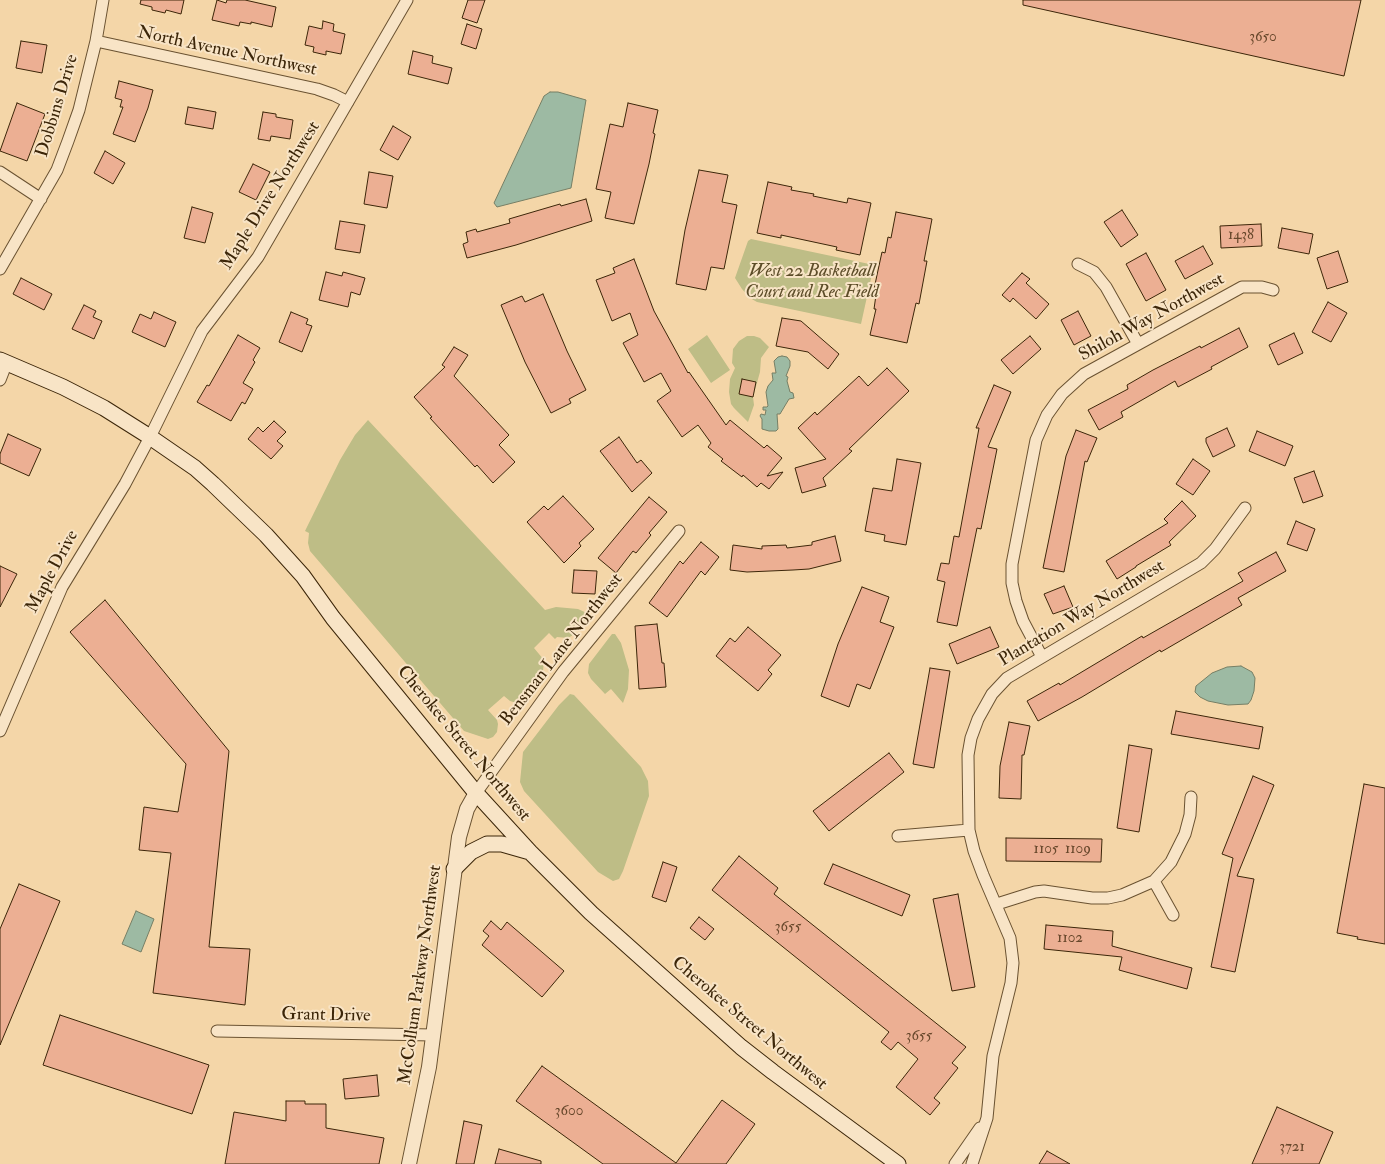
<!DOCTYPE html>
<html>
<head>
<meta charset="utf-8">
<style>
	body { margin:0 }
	canvas { display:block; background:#f4d6a8 }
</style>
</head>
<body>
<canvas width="1385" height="1164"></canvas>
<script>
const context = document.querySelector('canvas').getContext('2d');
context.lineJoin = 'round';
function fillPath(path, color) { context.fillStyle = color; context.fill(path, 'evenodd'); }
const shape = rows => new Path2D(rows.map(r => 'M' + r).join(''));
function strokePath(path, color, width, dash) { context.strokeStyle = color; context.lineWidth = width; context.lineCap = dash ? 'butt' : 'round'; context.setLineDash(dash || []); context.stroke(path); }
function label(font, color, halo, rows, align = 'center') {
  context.font = font + ' "IM FELL Double Pica",serif'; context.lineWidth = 4; context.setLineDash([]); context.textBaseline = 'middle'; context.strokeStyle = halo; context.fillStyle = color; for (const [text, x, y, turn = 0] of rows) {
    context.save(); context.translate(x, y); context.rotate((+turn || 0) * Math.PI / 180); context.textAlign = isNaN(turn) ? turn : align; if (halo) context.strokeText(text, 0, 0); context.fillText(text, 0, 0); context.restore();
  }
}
const green = shape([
	[751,239,874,265,861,324,757,302,750,298,742,289,735,278,748,241],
	[707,335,730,370,711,383,688,349],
	[747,336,754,336,760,338,769,347,761,358,760,372,753,397,754,405,748,422,734,408,731,404,729,392,730,379,735,368,732,363,733,349,739,341],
	[368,420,545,610,556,607,578,609,591,615,573,635,568,638,557,637,555,639,549,633,534,648,544,660,543,671,522,699,517,703,510,701,504,696,488,710,497,720,498,724,497,732,493,737,488,739,464,731,310,551,308,543,309,533,305,531,340,460,355,435],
	[612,634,615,634,621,643,629,670,628,689,623,703,611,689,605,694,591,679,588,673,589,664],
	[570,694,574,695,641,767,648,781,649,796,623,871,619,879,613,881,598,872,524,791,520,782,523,752,559,705]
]);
const water = shape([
	[550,92,558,92,586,100,571,188,497,207,494,203,544,96,550,92],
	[782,356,787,357,790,361,790,366,786,376,788,377,787,381,790,392,793,393,794,398,789,399,780,414,777,414,778,429,776,431,769,431,762,429,762,419,760,416,761,414,765,415,766,410,763,410,763,407,767,407,768,406,766,392,768,386,773,380,772,373,776,373,774,361,778,357,782,356],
	[1241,666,1252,672,1255,678,1254,691,1251,700,1248,704,1228,705,1208,701,1200,697,1195,692,1196,686,1212,673,1227,667,1241,666],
	[136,911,154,919,141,952,122,944,136,911]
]);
const building = shape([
	[141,0,184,0,181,14,166,10,165,13,152,10,152,7,140,4,141,0],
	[217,0,226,3,227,0,245,0,276,7,272,27,251,22,251,24,240,22,239,26,212,20,217,0],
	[468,0,485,0,477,23,462,18,468,0],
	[1023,0,1361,0,1344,76,1023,5,1023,0],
	[323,21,334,24,333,31,345,34,341,54,326,51,326,55,313,52,314,47,305,45,309,26,322,29,323,21],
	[467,24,482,29,476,49,461,44,467,24],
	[21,41,47,45,42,73,16,68,21,41],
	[413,51,433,56,432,63,452,68,448,84,408,74,413,51],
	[119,81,153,90,148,108,135,142,113,134,123,107,120,107,122,100,115,98,119,81],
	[17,103,45,114,27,161,0,151,17,103],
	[628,103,658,110,653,133,655,134,649,164,634,224,605,218,611,192,596,189,610,124,623,127,628,103],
	[188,107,216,112,213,129,185,124,188,107],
	[263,112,276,114,276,117,293,120,290,139,271,136,270,141,258,139,263,112],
	[393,126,411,137,398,160,380,150,393,126],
	[105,151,125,163,113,184,94,173,105,151],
	[253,164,270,172,256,200,239,192,253,164],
	[699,170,728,175,722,202,737,205,724,269,711,267,706,290,676,284,685,230,699,170],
	[369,172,393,176,387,208,364,204,369,172],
	[768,182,792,187,791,190,814,194,813,196,847,203,848,198,871,203,860,255,836,250,837,247,781,235,781,238,757,233,768,182],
	[586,199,592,221,516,245,467,258,463,244,468,242,466,232,476,229,477,232,510,223,509,219,560,204,561,206,586,199],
	[192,207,213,213,205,243,184,238,192,207],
	[1122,210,1138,235,1121,247,1104,222,1122,210],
	[896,212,932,219,924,261,927,261,919,304,916,303,907,343,870,335,876,309,874,309,876,295,873,294,877,275,882,252,885,253,888,237,891,238,896,212],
	[340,221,365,225,360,253,335,249,340,221],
	[1261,224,1262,246,1221,248,1220,226,1261,224],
	[1282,228,1313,234,1309,254,1278,248,1282,228],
	[1203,246,1213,264,1185,279,1175,261,1203,246],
	[1338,251,1348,282,1327,289,1317,258,1338,251],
	[1146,253,1166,290,1146,301,1126,264,1146,253],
	[634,259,654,311,688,373,689,372,726,425,730,420,764,448,767,445,782,458,767,476,783,472,769,489,761,483,757,487,743,475,742,477,721,461,723,459,708,447,711,443,698,425,682,437,657,401,671,391,661,373,644,382,623,343,638,335,630,313,612,321,596,280,615,273,613,268,634,259],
	[326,272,342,276,343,272,365,278,360,295,351,292,348,307,319,300,326,272],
	[1022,273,1030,279,1026,283,1049,304,1036,319,1013,298,1010,302,1002,295,1022,273],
	[21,278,52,294,44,310,13,294,21,278],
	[543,294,567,351,586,390,569,399,571,403,551,413,525,362,501,305,522,296,525,302,543,294],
	[1328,302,1347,313,1331,342,1312,332,1328,302],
	[84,305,96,311,93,317,102,321,94,339,72,329,84,305],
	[1078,311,1091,336,1074,345,1061,320,1078,311],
	[154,312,176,322,165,347,132,332,140,314,151,319,154,312],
	[291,312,308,319,306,324,312,326,302,352,279,342,291,312],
	[782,318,801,321,839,354,828,369,808,352,776,346,782,318],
	[1239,328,1248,347,1211,367,1212,369,1178,387,1175,381,1121,412,1123,417,1099,430,1088,410,1128,389,1127,385,1153,370,1200,346,1201,348,1239,328],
	[1294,333,1303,353,1278,365,1269,345,1294,333],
	[238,335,260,348,253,360,255,362,243,383,253,389,245,404,242,402,231,421,197,402,207,385,209,386,238,335],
	[1030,336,1041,349,1013,374,1001,360,1030,336],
	[454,347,468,355,454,376,509,435,499,445,515,462,493,483,477,465,475,467,430,418,432,417,414,397,445,367,442,365,454,347],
	[887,368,909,391,849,449,852,451,823,478,826,486,802,493,795,468,826,459,798,428,815,412,817,415,859,376,868,386,887,368],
	[742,379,756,382,753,397,739,394,742,379],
	[994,385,1011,392,988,447,997,449,981,529,977,528,957,626,937,622,945,582,937,580,941,563,949,564,954,536,959,537,979,428,976,428,994,385],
	[274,421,286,432,277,441,283,446,271,459,248,439,258,427,263,432,274,421],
	[1227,428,1235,446,1213,457,1206,442,1206,438,1227,428],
	[1076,430,1097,438,1087,462,1085,461,1064,572,1043,568,1066,456,1076,430],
	[1257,431,1293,446,1285,466,1249,451,1257,431],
	[8,434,41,449,29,476,0,463,0,454,8,434],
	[619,437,637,463,641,460,652,473,632,492,600,451,619,437],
	[897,459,921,463,906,545,884,541,885,535,865,531,873,488,892,491,897,459],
	[1193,459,1210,471,1193,495,1176,484,1193,459],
	[1314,471,1323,496,1303,503,1294,478,1314,471],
	[563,496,594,529,579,543,581,546,564,563,527,522,544,506,548,510,563,496],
	[649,497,667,512,649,533,651,535,636,553,633,551,616,573,598,558,649,497],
	[1182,501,1196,516,1169,542,1171,545,1136,566,1136,567,1117,579,1106,561,1168,523,1164,519,1182,501],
	[1296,521,1315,529,1307,551,1287,544,1296,521],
	[835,536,841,561,809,569,793,570,747,572,730,570,733,545,762,549,762,546,786,545,787,548,812,545,812,542,835,536],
	[701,542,719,557,705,575,701,571,667,617,649,603,680,561,683,564,701,542],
	[1276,552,1286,571,1238,598,1242,605,1161,652,1160,650,1082,697,1038,721,1027,701,1059,683,1060,685,1142,636,1143,638,1243,581,1238,573,1276,552],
	[0,566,17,574,0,607,0,566],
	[574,570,597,571,595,594,572,593,574,570],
	[1064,586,1073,607,1053,614,1044,594,1064,586],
	[862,587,889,597,880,622,894,627,870,689,857,684,849,707,821,696,838,644,862,587],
	[105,600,229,751,209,947,250,949,245,1005,153,993,171,853,139,850,144,807,178,812,186,764,70,632,105,600],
	[657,624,662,663,664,663,666,687,639,689,635,626,657,624],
	[748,627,781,655,768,670,772,674,758,691,716,656,730,638,735,642,748,627],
	[990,627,999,647,957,664,949,644,990,627],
	[930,668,950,671,934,768,913,764,930,668],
	[1176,711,1263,727,1259,749,1171,734,1176,711],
	[1009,722,1030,726,1024,755,1022,755,1021,799,999,798,1000,766,1009,722],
	[1129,745,1152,749,1139,832,1117,828,1129,745],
	[889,753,904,772,829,831,813,811,889,753],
	[1253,776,1274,785,1237,876,1254,879,1235,972,1211,967,1233,858,1222,854,1253,776],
	[1364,784,1385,788,1385,944,1357,939,1358,937,1337,933,1364,784],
	[1006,838,1102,839,1101,862,1006,861,1006,838],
	[739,856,778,888,774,894,966,1047,952,1063,958,1068,934,1098,940,1103,930,1115,896,1087,918,1059,898,1042,891,1050,881,1042,889,1032,712,890,739,856],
	[663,862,677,867,666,902,652,897,663,862],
	[833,864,910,895,902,916,824,884,833,864],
	[19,884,60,901,0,1045,0,929,19,884],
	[958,894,975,987,952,991,933,899,958,894],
	[699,917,714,929,705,940,690,928,699,917],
	[491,921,501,930,507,922,564,971,542,997,482,945,489,936,483,931,491,921],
	[1046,925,1113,931,1112,946,1192,968,1187,989,1119,970,1122,957,1044,949,1046,925],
	[60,1015,209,1065,192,1114,43,1065,60,1015],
	[542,1066,676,1163,722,1100,755,1124,726,1164,603,1164,516,1101,542,1066],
	[377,1075,379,1096,345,1099,343,1079,377,1075],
	[286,1101,305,1101,305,1104,326,1104,326,1128,384,1138,379,1164,225,1164,234,1112,286,1121,286,1101],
	[1277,1107,1333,1132,1319,1164,1252,1164,1277,1107],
	[464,1121,482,1125,474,1164,456,1164,464,1121],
	[499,1149,541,1161,541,1164,495,1164,499,1149],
	[1047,1151,1070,1164,1039,1164,1047,1151]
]);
const minor = shape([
	[96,41,317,89,334,95,348,102],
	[0,172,41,199],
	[1078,264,1094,272,1106,287,1138,344],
	[0,269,57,170,68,141,79,110,96,41,103,0],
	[0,380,7,362],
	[1042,657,1023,621,1016,601,1012,583,1012,564,1036,440,1047,415,1062,394,1084,374,1242,287,1262,287,1273,290],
	[0,731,62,587,125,484,150,437,202,331,258,257,407,0],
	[476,793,563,672,679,531],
	[898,836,969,830],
	[1154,881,1173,915],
	[997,904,1035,892,1044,891,1092,898,1108,898,1122,895,1154,881,1171,862,1185,834,1190,815,1191,797],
	[217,1031,433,1035],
	[955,1164,980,1128],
	[972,1164,987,1118,993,1056,1011,983,1013,963,1010,938,983,875,974,851,969,830,968,755,971,738,978,719,992,694,1007,678,1201,563,1215,549,1245,508]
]);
const tertiary = shape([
	[409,1164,429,1067,459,837,467,809,476,793]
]);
const secondary = shape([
	[0,360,63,387,104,408,150,437,195,468,213,484,266,535,303,576,333,618,476,793,530,852,591,913,741,1047,773,1072,898,1164],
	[454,869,471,852,487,844,502,844,530,852]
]);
const numberNames = [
	["3650",1263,38],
	["1438",1241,236],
	["1105",1046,850],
	["1109",1078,850],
	["3655",788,928],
	["1102",1070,939],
	["3655",919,1037],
	["3600",569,1112],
	["3721",1292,1148]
];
const streetNames = [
	["North Avenue Northwest",227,52,12],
	["Dobbins Drive",58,106,-73],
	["Maple Drive Northwest",271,196,-58],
	["Shiloh Way Northwest",1152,318,-29],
	["Maple Drive",53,572,-62],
	["Plantation Way Northwest",1082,614,-31],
	["Bensman Lane Northwest",562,650,-52],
	["Cherokee Street Northwest",463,744,50],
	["McCollum Parkway Northwest",421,975,-82],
	["Grant Drive",326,1016,1],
	["Cherokee Street Northwest",749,1024,40]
];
const parkNames = [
	["West 22 Basketball",812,272],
	["Court and Rec Field",812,293]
];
fillPath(green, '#bebd86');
fillPath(water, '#9dbaa3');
strokePath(water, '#767f65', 1);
fillPath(building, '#ecaf93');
strokePath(building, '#3c2609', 1);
strokePath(minor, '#6a5231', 13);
strokePath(tertiary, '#6a5231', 16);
strokePath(secondary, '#3c2609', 17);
strokePath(minor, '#f8e4c6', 11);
strokePath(tertiary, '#f8e4c6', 14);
strokePath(secondary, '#f8e4c6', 15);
label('15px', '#68482c', null, numberNames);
label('18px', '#3c2609', '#f8e4c6', streetNames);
label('italic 18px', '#5c4c28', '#f8e4c6', parkNames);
</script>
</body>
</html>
